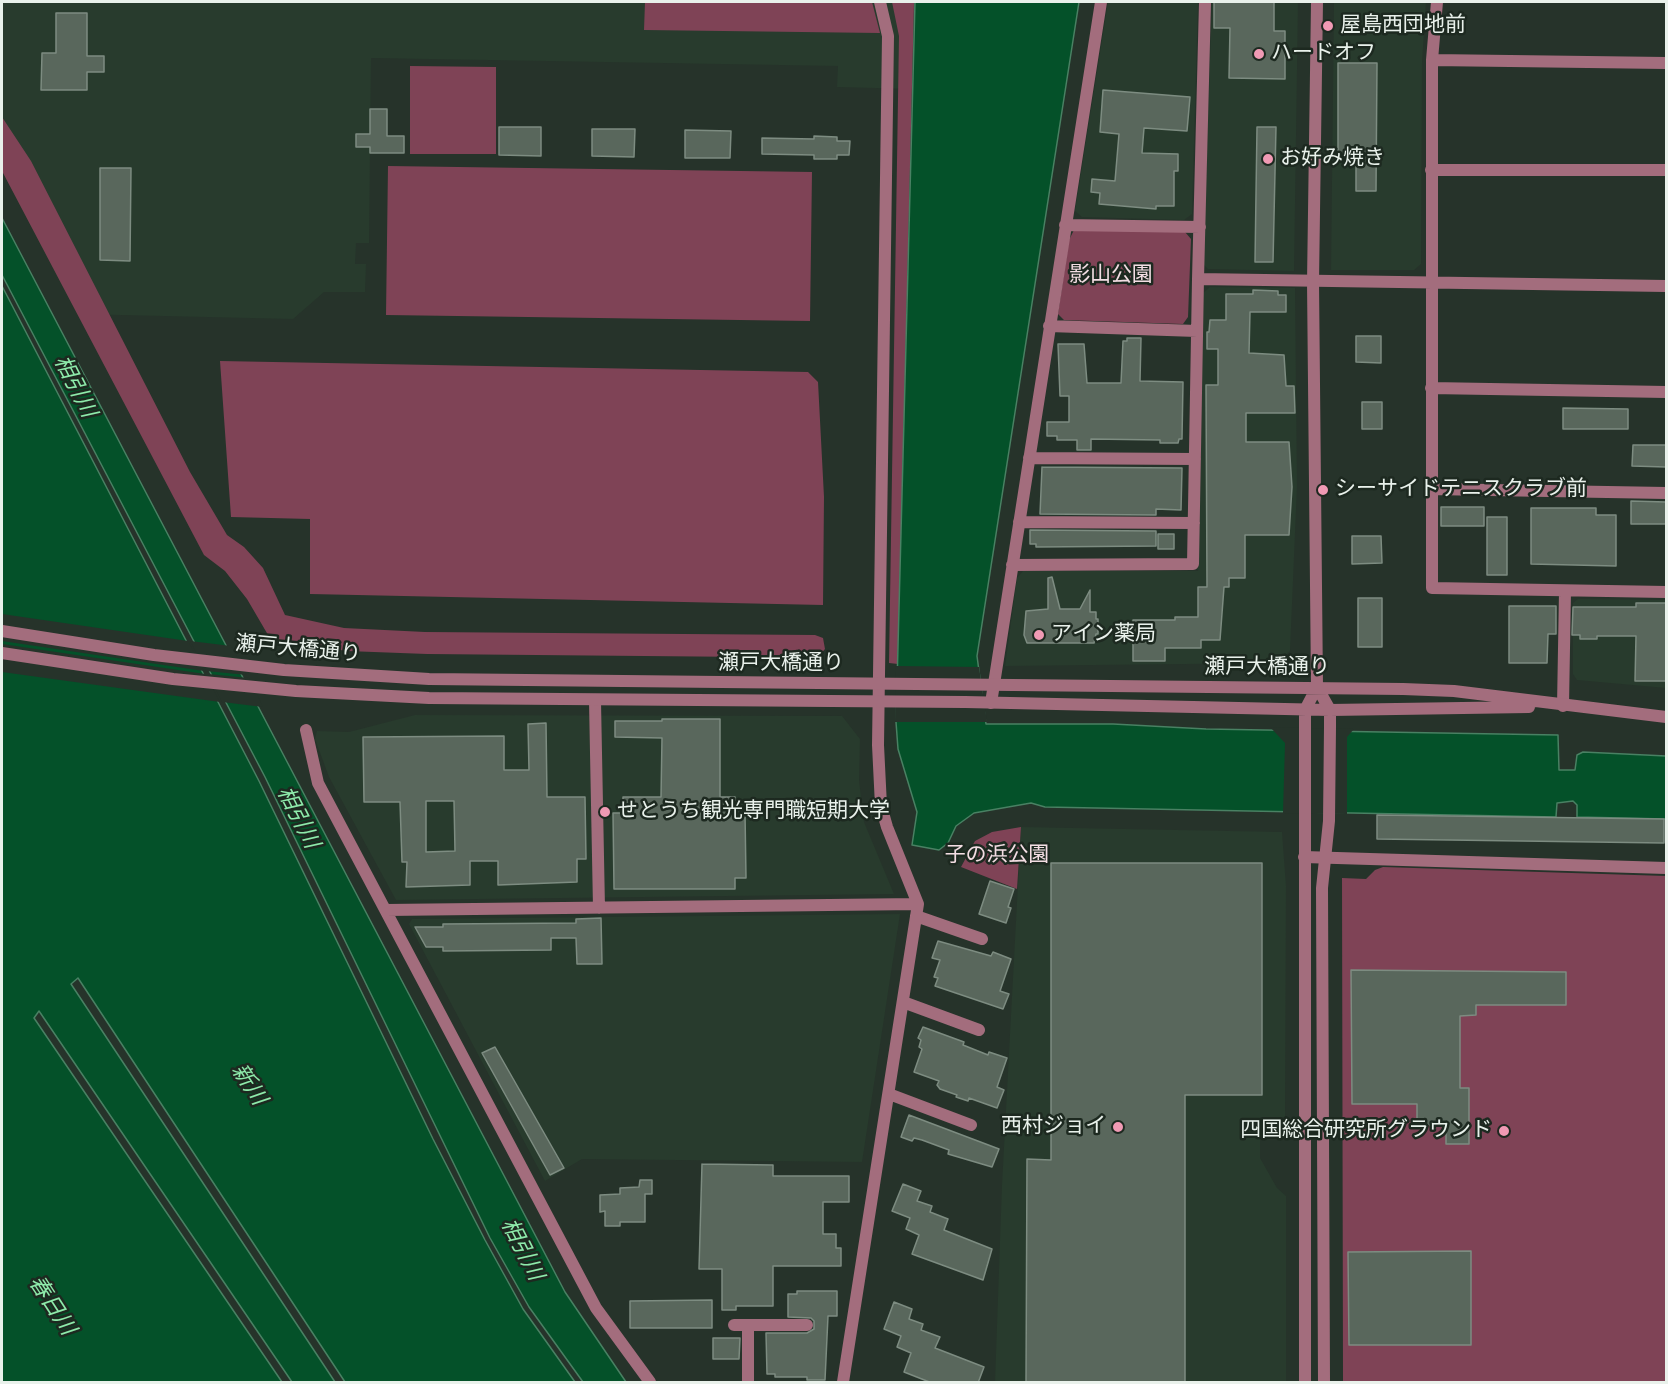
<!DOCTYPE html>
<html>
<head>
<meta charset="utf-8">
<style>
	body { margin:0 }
	#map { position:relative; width:1668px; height:1384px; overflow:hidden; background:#26332a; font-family:Jost,sans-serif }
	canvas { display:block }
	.frame { position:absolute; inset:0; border:3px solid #e9f1eb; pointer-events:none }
</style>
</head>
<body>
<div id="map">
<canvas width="1668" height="1384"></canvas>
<div class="frame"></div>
</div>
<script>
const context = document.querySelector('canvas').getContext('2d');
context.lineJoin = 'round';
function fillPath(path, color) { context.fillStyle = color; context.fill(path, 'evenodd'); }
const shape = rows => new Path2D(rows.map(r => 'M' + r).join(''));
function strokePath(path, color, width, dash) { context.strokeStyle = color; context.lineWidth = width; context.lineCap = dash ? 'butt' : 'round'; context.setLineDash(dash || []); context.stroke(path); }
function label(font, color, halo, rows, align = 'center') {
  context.font = font + ' Jost,"Noto Sans JP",sans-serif'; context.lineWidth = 5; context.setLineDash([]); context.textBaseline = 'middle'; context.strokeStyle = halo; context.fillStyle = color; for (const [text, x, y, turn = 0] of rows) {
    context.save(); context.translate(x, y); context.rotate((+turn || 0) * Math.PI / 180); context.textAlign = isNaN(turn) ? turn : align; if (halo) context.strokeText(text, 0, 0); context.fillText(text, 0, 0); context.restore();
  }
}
const built = shape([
	[2,2,915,2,913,89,837,87,838,66,371,58,369,243,356,243,355,264,366,264,365,292,324,292,293,319,77,314,2,171],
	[1108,2,1198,2,1192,214,1184,220,1082,217,1075,211],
	[1212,2,1298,2,1294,271,1208,269,1203,264],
	[1334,2,1426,2,1422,62,1421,264,1414,270,1331,270],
	[1210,287,1295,288,1297,486,1290,651,1277,663,1005,666,1017,578,1023,571,1198,571,1203,293],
	[1578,599,1666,600,1666,688,1577,680,1573,674,1573,603],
	[415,715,842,716,860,739,859,780,864,822,894,894,396,900,329,777,315,739,317,731,349,732],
	[1021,827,1282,832,1286,886,1285,1117,1260,1117,1260,1158,1277,1188,1286,1196,1286,1382,995,1382,1002,1185],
	[900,914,862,1162,582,1159,545,1181,409,924,412,919]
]);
const green = shape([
	[645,2,872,2,880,33,644,30],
	[892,2,914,2,898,664,889,663,899,36],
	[410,66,496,67,496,154,410,154],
	[2,117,31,161,190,472,227,535,244,547,263,568,285,615,344,628,425,632,815,635,823,638,825,649,819,656,751,657,427,654,347,651,271,640,247,599,225,571,204,555,2,171],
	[388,166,812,172,810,321,386,315],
	[1074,230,1185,232,1191,239,1188,317,1183,324,1064,320,1058,314,1069,240],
	[220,361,808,372,818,382,824,497,823,605,310,594,310,519,231,517],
	[1021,827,1017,889,961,867,975,841,992,832],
	[1383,867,1666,876,1666,1382,1343,1382,1342,878,1366,879,1375,870]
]);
const water = shape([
	[915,2,1079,2,977,656,986,724,1113,724,1206,729,1558,735,1559,770,1575,770,1577,755,1583,752,1666,756,1666,819,1577,817,1577,805,1573,801,1557,803,1556,817,1045,807,1031,803,974,813,956,826,948,843,939,850,912,845,917,812,898,749,896,722,915,2],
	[2,218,565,1292,626,1382,583,1382,529,1307,490,1238,265,777,2,275,2,218],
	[2,286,259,781,433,1139,485,1240,523,1309,575,1382,345,1382,78,978,71,984,335,1382,292,1382,39,1011,34,1018,282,1382,2,1382,2,286]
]);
const pier = shape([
	[2,614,188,641,204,671,2,641],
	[190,641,231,646,247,675,206,671],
	[2,644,205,674,220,702,2,672],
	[896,666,979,667,987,722,895,722],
	[208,674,249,678,263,707,222,702],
	[1270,727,1354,729,1347,737,1347,814,1283,813,1285,743]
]);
const building = shape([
	[1214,2,1274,2,1274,31,1285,31,1285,79,1229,78,1230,28,1214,28,1214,2],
	[56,13,87,13,87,56,104,56,104,72,87,72,87,90,41,90,42,53,56,53,56,13],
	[1338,63,1377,63,1376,191,1356,191,1356,154,1338,154,1338,63],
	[1103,90,1190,97,1187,131,1144,128,1142,153,1178,154,1178,171,1174,171,1174,206,1156,206,1156,209,1099,204,1100,193,1091,192,1092,179,1115,181,1119,134,1100,132,1103,90],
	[370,109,387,109,387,136,404,136,404,153,370,153,370,147,356,147,356,134,370,134,370,109],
	[499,127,541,127,541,156,499,155,499,127],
	[1257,127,1276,127,1273,262,1255,262,1257,127],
	[592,129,635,129,634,157,592,156,592,129],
	[685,130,731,131,730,158,685,158,685,130],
	[814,136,837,137,837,141,850,141,849,155,837,155,837,159,814,159,814,155,762,154,762,138,814,139,814,136],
	[100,168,131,168,130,261,100,260,100,168],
	[1253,290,1278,291,1278,295,1286,295,1286,312,1250,312,1249,353,1284,355,1286,386,1294,386,1295,413,1246,413,1246,442,1289,442,1292,487,1289,535,1245,535,1245,578,1229,578,1229,587,1224,587,1220,640,1201,640,1201,648,1165,648,1165,661,1133,661,1133,620,1175,620,1175,617,1198,617,1198,587,1207,587,1206,385,1218,385,1218,349,1207,349,1207,332,1209,332,1210,320,1226,320,1226,294,1253,294,1253,290],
	[1356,336,1381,336,1381,363,1356,362,1356,336],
	[1127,338,1141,338,1140,381,1183,382,1182,439,1179,439,1178,443,1160,443,1160,440,1091,439,1091,450,1077,450,1077,440,1057,440,1057,436,1047,436,1047,422,1069,422,1069,396,1060,396,1058,344,1084,344,1087,383,1121,383,1123,341,1127,341,1127,338],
	[1362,402,1382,402,1382,429,1362,429,1362,402],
	[1563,408,1628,409,1628,429,1563,429,1563,408],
	[1633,445,1666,445,1666,467,1632,466,1633,445],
	[1042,467,1182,468,1181,510,1156,509,1156,515,1040,514,1042,467],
	[1631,501,1666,502,1666,524,1631,524,1631,501],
	[1441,507,1484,507,1484,526,1441,526,1441,507],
	[1531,508,1596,508,1596,515,1616,515,1616,566,1531,564,1531,508],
	[1487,517,1507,517,1507,575,1487,575,1487,517],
	[1030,530,1156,531,1156,546,1036,547,1036,544,1030,544,1030,530],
	[1158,534,1174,534,1174,549,1158,549,1158,534],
	[1352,536,1381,536,1382,563,1352,564,1352,536],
	[1052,577,1060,609,1080,609,1090,590,1090,612,1096,612,1096,619,1098,619,1098,634,1096,634,1094,643,1027,643,1024,635,1026,611,1048,609,1048,578,1052,577],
	[1358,598,1382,598,1382,647,1358,647,1358,598],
	[1636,603,1666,603,1666,681,1635,681,1636,636,1597,636,1597,639,1580,639,1580,635,1572,635,1573,607,1636,607,1636,603],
	[1509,606,1556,606,1556,634,1548,634,1547,663,1509,663,1509,606],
	[662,719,720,719,720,797,735,797,735,812,745,812,746,878,735,878,735,889,614,889,613,813,623,813,623,797,661,797,662,738,615,737,615,721,662,721,662,719],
	[546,723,547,797,585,797,586,859,577,859,577,882,498,885,498,861,470,861,470,885,406,887,407,862,402,862,400,802,364,802,363,737,504,736,504,770,529,770,528,724,546,723],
	[426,801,454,801,455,851,426,852,426,801],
	[1377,815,1664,819,1664,843,1377,839,1377,815],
	[1051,863,1262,863,1262,1095,1185,1095,1185,1383,1026,1383,1027,1159,1051,1160,1051,863],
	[990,881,1014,889,1008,907,1011,908,1006,923,979,914,990,881],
	[601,918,602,964,577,964,576,938,551,938,551,950,443,951,443,947,426,947,415,927,443,927,443,924,576,923,576,919,601,918],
	[938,941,991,956,993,952,1011,959,1000,991,1009,994,1003,1009,935,986,938,978,934,977,940,960,932,958,938,941],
	[1351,970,1566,972,1566,1005,1476,1005,1476,1015,1460,1016,1460,1088,1469,1088,1469,1144,1446,1144,1446,1125,1417,1125,1417,1104,1352,1104,1351,970],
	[923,1027,964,1042,963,1045,988,1055,989,1052,1007,1058,997,1087,1004,1090,997,1108,969,1098,968,1101,956,1097,957,1095,940,1089,937,1085,939,1081,914,1072,922,1049,919,1047,921,1040,918,1038,923,1027],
	[495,1047,564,1168,550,1175,482,1053,495,1047],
	[909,1115,999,1149,992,1167,948,1154,949,1150,922,1140,914,1138,912,1141,901,1137,909,1115],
	[702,1164,773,1165,773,1176,849,1176,849,1202,823,1202,823,1234,836,1234,836,1248,841,1248,841,1266,773,1266,773,1306,736,1306,736,1310,722,1310,722,1269,699,1269,702,1164],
	[640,1180,652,1180,652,1194,645,1194,645,1222,620,1222,620,1226,605,1226,605,1211,600,1212,600,1195,620,1194,620,1188,639,1187,640,1180],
	[903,1184,921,1191,917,1201,932,1206,930,1212,948,1219,944,1230,992,1249,983,1280,912,1254,919,1235,906,1229,910,1218,892,1211,903,1184],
	[1471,1251,1471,1345,1349,1345,1348,1252,1471,1251],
	[797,1291,837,1291,837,1316,828,1316,825,1380,807,1380,807,1377,775,1377,775,1374,767,1374,766,1333,807,1333,814,1329,814,1321,811,1318,788,1317,788,1294,797,1294,797,1291],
	[712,1300,712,1328,630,1328,630,1301,712,1300],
	[894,1302,912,1309,909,1319,923,1324,921,1330,940,1337,935,1348,984,1367,978,1383,932,1383,904,1372,911,1353,897,1347,901,1336,884,1329,894,1302],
	[713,1338,740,1338,739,1359,713,1359,713,1338]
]);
const minor = shape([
	[1205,2,1198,279,1666,286],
	[1437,2,1432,60,1432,588,1666,592],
	[1432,60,1666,63],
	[1431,170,1666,170],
	[1065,225,1200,227],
	[1049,326,1197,331],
	[1431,388,1666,392],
	[1029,458,1195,459],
	[1431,489,1666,493],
	[1019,522,1194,523],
	[1012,565,1193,564,1198,279],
	[595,701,599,908],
	[991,703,1101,2],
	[1563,706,1565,591],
	[306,730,318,783,596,1308,650,1382],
	[1304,857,1666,868],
	[386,910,918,904],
	[916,916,982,939],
	[903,1002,979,1030],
	[889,1094,971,1125],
	[734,1325,807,1325],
	[748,1325,748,1382],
	[843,1382,918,904,887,827,881,806,878,745,888,36,880,2]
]);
const tertiary = shape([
	[2,631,154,655,284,670,429,679,1403,689,1454,691,1666,717],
	[2,653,173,679,296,691,429,698,965,702,1330,710,1529,707],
	[1317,687,1330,710,1330,727,1329,821,1322,888,1324,1382],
	[1305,1382,1305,710,1317,687,1313,282,1317,2]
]);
const markers = [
	[1328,26,6,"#f09ab4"],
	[1259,54,6,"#f09ab4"],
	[1268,159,6,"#f09ab4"],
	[1323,490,6,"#f09ab4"],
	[1039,635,6,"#f09ab4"],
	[605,812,6,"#f09ab4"],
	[1118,1127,6,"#f09ab4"],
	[1504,1131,6,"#f09ab4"]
];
const poiNames = [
	["屋島西団地前",1340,26],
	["ハードオフ",1271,54],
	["お好み焼き",1280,159],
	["シーサイドテニスクラブ前",1335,490],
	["アイン薬局",1051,635],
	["せとうち観光専門職短期大学",617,812],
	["西村ジョイ",1106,1127,"right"],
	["四国総合研究所グラウンド",1492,1131,"right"]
];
const parkNames = [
	["影山公園",1111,276],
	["子の浜公園",997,856]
];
const streetNames = [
	["瀬戸大橋通り",298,650,5],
	["瀬戸大橋通り",781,664],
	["瀬戸大橋通り",1267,668]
];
const waterNames = [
	["相引川",74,387,63],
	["相引川",297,818,63],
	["新川",248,1085,57],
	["相引川",521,1250,63],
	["春日川",51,1306,57]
];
fillPath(built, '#283b2d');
fillPath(green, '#7f4356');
fillPath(water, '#045129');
strokePath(water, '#498163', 1.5);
fillPath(pier, '#26332a');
fillPath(building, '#59675c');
strokePath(building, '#7d8c81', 1.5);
strokePath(minor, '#a36d7d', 12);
strokePath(tertiary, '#a36d7d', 12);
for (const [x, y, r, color] of markers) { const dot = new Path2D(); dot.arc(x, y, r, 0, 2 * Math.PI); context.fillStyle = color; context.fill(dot); strokePath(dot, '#1d2920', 2); }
label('21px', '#e9f1eb', '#1d2920', poiNames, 'left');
label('21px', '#f3dde3', '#1d2920', parkNames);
label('21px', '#e9f1eb', '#1d2920', streetNames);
label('italic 22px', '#8eebab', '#1d2920', waterNames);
</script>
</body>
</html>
